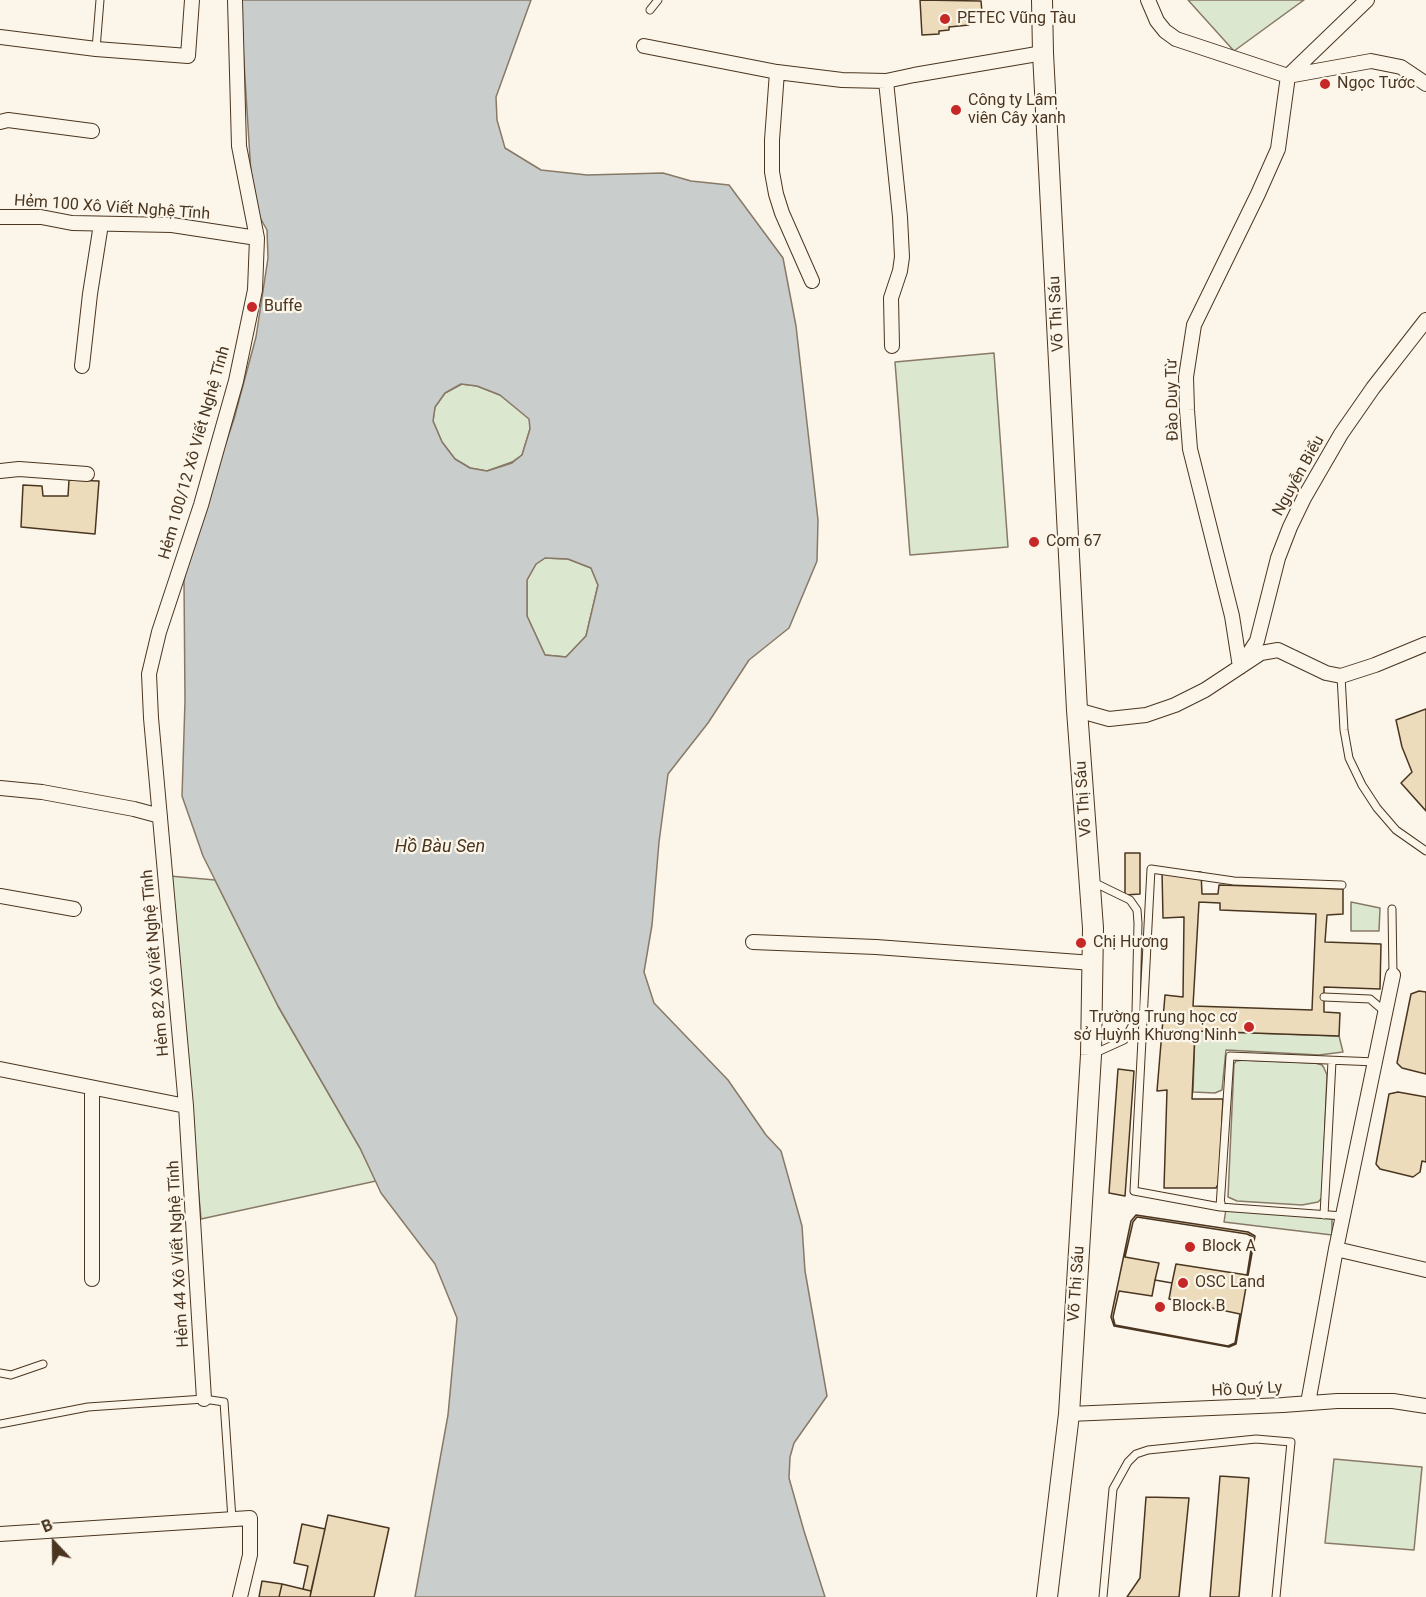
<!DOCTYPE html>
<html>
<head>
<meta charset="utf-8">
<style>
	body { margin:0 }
	#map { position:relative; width:1426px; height:1597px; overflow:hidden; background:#fbf6e9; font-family:Roboto,sans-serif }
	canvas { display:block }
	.north { position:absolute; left:24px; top:1513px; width:60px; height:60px; -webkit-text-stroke:4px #fbf6e9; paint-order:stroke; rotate:338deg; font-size:16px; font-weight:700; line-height:24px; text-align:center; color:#4a3520 }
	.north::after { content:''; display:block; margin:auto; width:21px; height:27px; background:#4a3520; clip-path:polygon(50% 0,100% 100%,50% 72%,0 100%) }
</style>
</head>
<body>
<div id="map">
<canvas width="1426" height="1597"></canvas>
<div class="north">B</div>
</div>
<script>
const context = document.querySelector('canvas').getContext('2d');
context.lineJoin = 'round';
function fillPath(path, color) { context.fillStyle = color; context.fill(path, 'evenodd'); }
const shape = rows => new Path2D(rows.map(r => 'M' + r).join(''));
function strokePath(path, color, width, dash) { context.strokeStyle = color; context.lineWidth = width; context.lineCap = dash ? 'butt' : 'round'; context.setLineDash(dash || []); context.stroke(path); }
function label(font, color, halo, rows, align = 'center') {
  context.font = font + ' Roboto,sans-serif'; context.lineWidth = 4.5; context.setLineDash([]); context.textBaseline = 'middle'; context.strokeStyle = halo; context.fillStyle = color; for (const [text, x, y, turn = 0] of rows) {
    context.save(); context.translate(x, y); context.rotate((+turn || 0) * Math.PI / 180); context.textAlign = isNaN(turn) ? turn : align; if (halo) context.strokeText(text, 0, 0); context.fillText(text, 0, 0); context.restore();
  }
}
const green = shape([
	[1188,0,1304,0,1234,51,1188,0],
	[994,353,1008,547,910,555,895,362,994,353],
	[462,384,477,386,500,395,530,419,530,429,522,455,512,462,487,471,470,468,455,459,442,442,433,421,435,407,445,393,462,384],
	[545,558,568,559,591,568,598,585,586,636,566,657,545,655,527,616,527,580,536,564,545,558],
	[170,876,215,880,278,1006,360,1148,376,1181,201,1219,170,876],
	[1351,902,1380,908,1379,931,1351,931,1351,902],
	[1195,1031,1339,1036,1343,1052,1319,1055,1226,1050,1222,1090,1215,1093,1193,1092,1195,1031],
	[1244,1060,1315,1063,1322,1065,1324,1068,1327,1075,1322,1198,1318,1202,1302,1205,1237,1201,1228,1197,1234,1064,1236,1061,1244,1060],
	[1226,1209,1332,1219,1332,1235,1224,1222,1226,1209],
	[1334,1459,1422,1467,1414,1550,1325,1543,1334,1459]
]);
const water = shape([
	[240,0,531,0,496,97,497,120,505,148,541,170,587,175,663,173,691,181,729,185,783,258,796,326,818,520,817,561,789,628,749,660,708,723,668,774,659,842,652,925,644,972,654,1003,728,1080,766,1135,781,1151,802,1226,805,1271,827,1396,794,1443,790,1457,789,1478,804,1531,825,1597,415,1597,448,1415,457,1318,435,1264,381,1193,360,1148,278,1006,203,856,182,796,185,701,184,580,193,539,234,419,256,337,268,258,267,230,253,205,240,0],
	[461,384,477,386,500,395,529,419,530,429,522,455,512,463,487,471,470,468,455,459,442,442,433,421,435,407,445,393,461,384],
	[545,558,568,559,591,568,598,585,586,636,566,657,545,655,527,616,527,580,536,564,545,558]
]);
const building = shape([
	[920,0,981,1,982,12,970,14,969,25,949,27,949,30,939,31,939,34,922,35,920,0],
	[69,480,99,481,95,534,21,527,23,485,42,486,43,496,68,496,69,480],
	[1426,709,1426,811,1401,783,1412,772,1402,747,1396,720,1426,709],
	[1125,853,1140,853,1140,894,1125,895,1125,853],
	[1162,871,1201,872,1202,894,1218,894,1219,885,1343,889,1343,914,1327,915,1325,942,1381,944,1380,989,1324,987,1324,1012,1340,1013,1339,1036,1195,1031,1192,1099,1223,1099,1219,1183,1216,1188,1164,1188,1167,1090,1157,1091,1165,995,1183,997,1184,917,1163,918,1162,871],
	[1199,902,1220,903,1220,910,1316,914,1312,1010,1193,1006,1199,902],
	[1419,991,1426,992,1426,1074,1402,1068,1397,1063,1411,994,1419,991],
	[1118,1069,1134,1071,1125,1196,1109,1193,1118,1069],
	[1398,1092,1426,1097,1426,1162,1422,1161,1420,1172,1413,1177,1380,1169,1376,1164,1389,1094,1398,1092],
	[1136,1215,1248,1232,1255,1236,1236,1344,1229,1347,1114,1326,1111,1317,1131,1221,1136,1215],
	[1137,1217,1247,1234,1253,1237,1247,1275,1176,1264,1172,1283,1155,1280,1159,1263,1125,1257,1133,1222,1137,1217],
	[1155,1280,1172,1283,1169,1299,1240,1314,1235,1343,1228,1346,1115,1325,1113,1317,1119,1291,1152,1296,1155,1280],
	[1220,1476,1249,1478,1239,1597,1210,1597,1220,1476],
	[1146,1497,1189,1498,1179,1597,1127,1597,1140,1578,1146,1497],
	[328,1515,389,1528,374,1597,310,1597,328,1515],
	[302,1524,325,1529,311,1591,303,1589,308,1566,294,1563,302,1524],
	[262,1581,282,1584,279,1597,259,1597,262,1581],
	[282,1584,311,1591,310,1597,279,1597,282,1584]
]);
const service = shape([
	[650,10,658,0],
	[96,49,100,0],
	[1341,676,1344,730,1349,758,1362,785,1377,808,1396,830,1426,851],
	[1093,882,1130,900,1137,910,1138,923,1136,1012,1132,1026,1124,1040,1093,1054],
	[1342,885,1234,881,1151,869,1134,1191,1220,1207,1343,1216],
	[1392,909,1393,975],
	[1324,997,1370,999,1384,1011],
	[1221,1203,1220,1207,1230,1056,1376,1062],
	[1324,1215,1332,1061],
	[0,1373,11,1375,43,1364],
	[0,1424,88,1407,204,1399,224,1402,232,1519],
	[1103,1597,1113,1489,1128,1462,1136,1454,1148,1450,1256,1439,1291,1442,1276,1597]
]);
const minor = shape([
	[1148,0,1157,21,1165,31,1176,39,1288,76,1371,61,1401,67,1426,84],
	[0,37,96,49,188,56,192,0],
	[644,46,777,72,842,80,886,81,914,75,1043,53],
	[777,72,772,140,772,172,776,194,782,213,812,281],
	[886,81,900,217,902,257,900,271,891,298,892,346],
	[0,122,8,120,92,131],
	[0,217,41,217,72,223,172,225,257,238],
	[82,366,90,294,101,224],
	[0,471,19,469,87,474],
	[1240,667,1232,616,1190,449,1187,410,1186,377,1194,325,1258,194,1278,149,1288,76,1367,0],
	[1240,667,1257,641,1278,558,1290,527,1304,498,1341,434,1373,388,1426,320],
	[1077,710,1109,719,1146,715,1175,705,1205,690,1261,653,1278,650,1326,673,1341,676,1375,665,1426,644],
	[0,788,42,792,134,809,160,816],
	[0,896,74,909],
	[753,942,876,947,1093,963],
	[0,1069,186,1106],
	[92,1088,92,1279],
	[1336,1249,1426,1270],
	[204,1399,186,1106,151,718,149,674,159,632,201,505,236,381,255,290,257,238,239,146,235,0],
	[1308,1403,1336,1249,1393,975],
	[1069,1414,1283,1405,1337,1401,1393,1401,1426,1406],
	[0,1534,250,1518,250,1555,240,1597]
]);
const secondary = shape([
	[1042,0,1043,53,1077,710,1093,928,1091,1055,1069,1414,1047,1597]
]);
const markers = [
	[945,19,6,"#c62828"],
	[1325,84,6,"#c62828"],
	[956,110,6,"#c62828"],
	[252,307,6,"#c62828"],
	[1034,542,6,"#c62828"],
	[1081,943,6,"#c62828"],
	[1249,1027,6,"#c62828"],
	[1190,1247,6,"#c62828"],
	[1183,1283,6,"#c62828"],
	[1160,1307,6,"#c62828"]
];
const poiNames = [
	["PETEC Vũng Tàu",957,19],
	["Ngọc Tước",1337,84],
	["Công ty Lâm",968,101],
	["viên Cây xanh",968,119],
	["Buffe",264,307],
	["Com 67",1046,542],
	["Chị Hương",1093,943],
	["Trường Trung học cơ",1237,1018,"right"],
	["sở Huỳnh Khương Ninh",1237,1036,"right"],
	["Block A",1202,1247],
	["OSC Land",1195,1283],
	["Block B",1172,1307]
];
const streetNames = [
	["Hẻm 100 Xô Viết Nghệ Tĩnh",112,208,4],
	["Võ Thị Sáu",1057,314,-93],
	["Đào Duy Từ",1173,400,-91],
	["Hẻm 100/12 Xô Viết Nghệ Tĩnh",195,453,-74],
	["Nguyễn Biểu",1299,476,-61],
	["Võ Thị Sáu",1084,799,-94],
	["Hẻm 82 Xô Viết Nghệ Tĩnh",156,963,-95],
	["Hẻm 44 Xô Viết Nghệ Tĩnh",179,1254,-93],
	["Võ Thị Sáu",1077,1284,-86],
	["Hồ Quý Ly",1247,1390,-3]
];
const waterNames = [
	["Hồ Bàu Sen",440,847]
];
fillPath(green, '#dce7d0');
strokePath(green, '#887966', 1.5);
fillPath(water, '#c9cecd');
strokePath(water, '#887966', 1.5);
fillPath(building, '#ecdcbc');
strokePath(building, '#4a3520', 1.5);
strokePath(service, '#4a3520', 9);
strokePath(minor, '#4a3520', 16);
strokePath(secondary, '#4a3520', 22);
strokePath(service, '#fbf6e9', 7);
strokePath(minor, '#fbf6e9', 14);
strokePath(secondary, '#fbf6e9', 20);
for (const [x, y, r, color] of markers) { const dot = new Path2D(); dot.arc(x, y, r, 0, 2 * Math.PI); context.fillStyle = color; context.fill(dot); strokePath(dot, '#fbf6e9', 2); }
label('16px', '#4a3520', '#fbf6e9', poiNames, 'left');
label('16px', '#4a3520', '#fbf6e9', streetNames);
label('italic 18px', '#4a3520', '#fbf6e9', waterNames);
</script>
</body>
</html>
